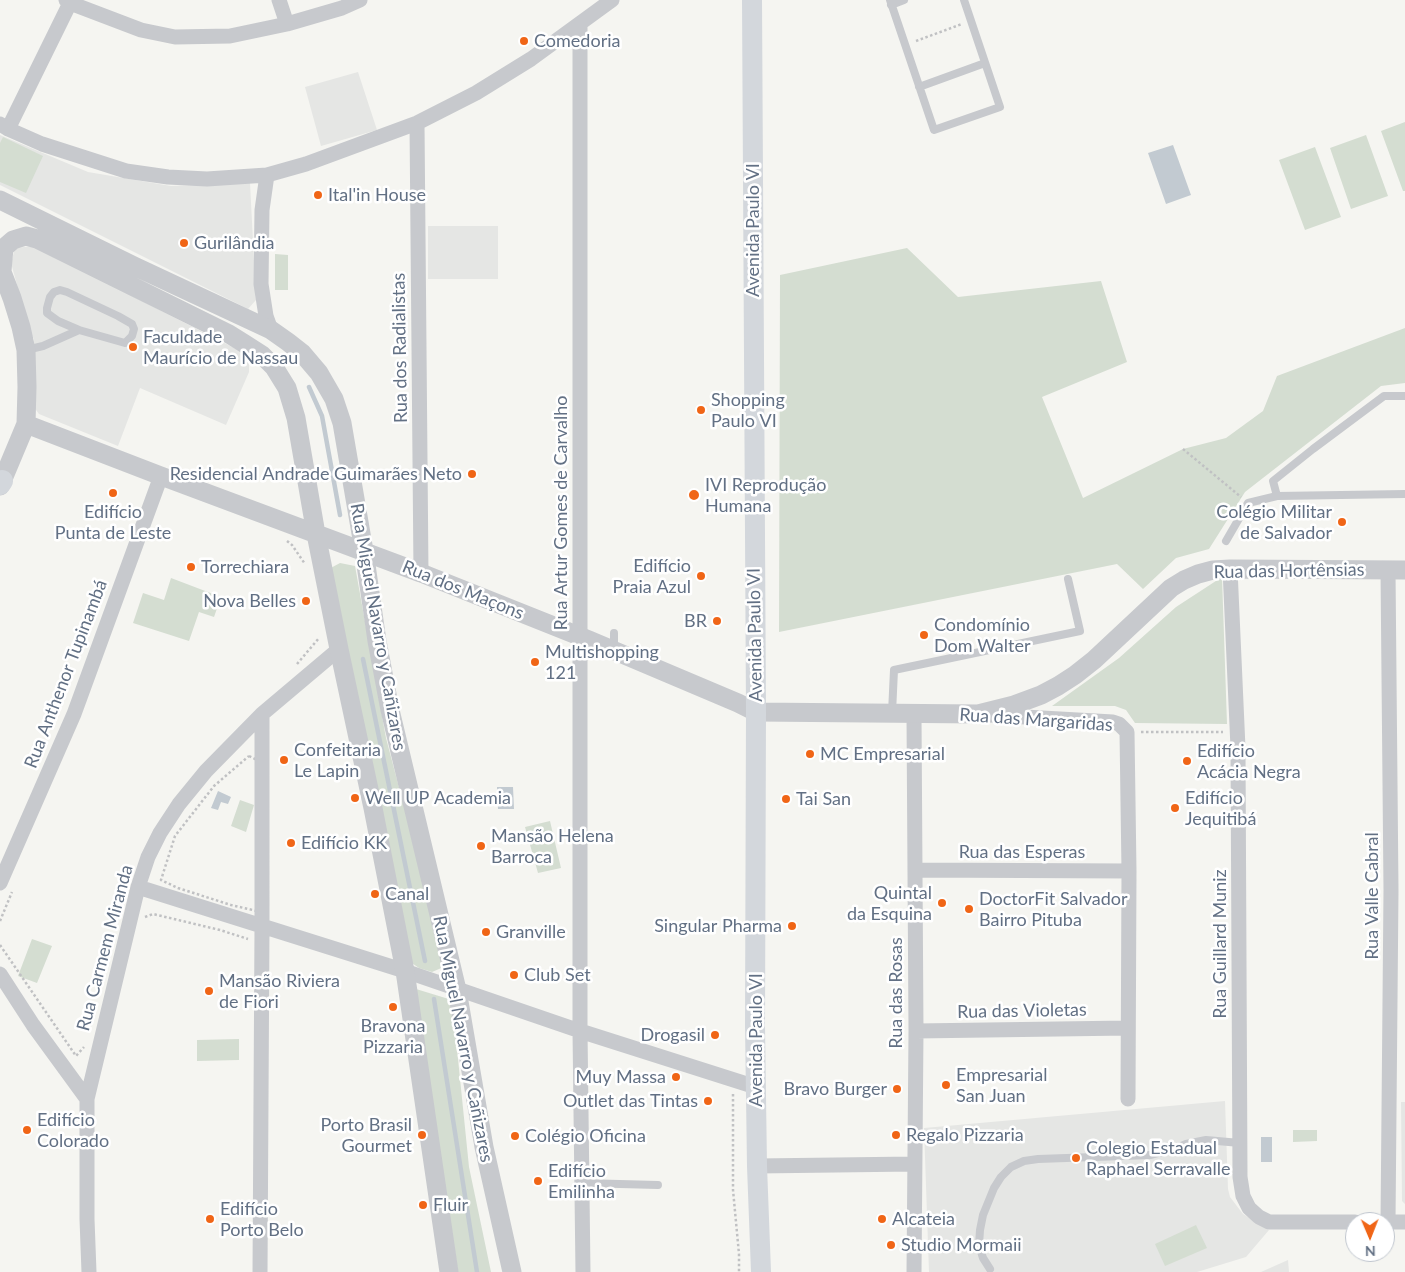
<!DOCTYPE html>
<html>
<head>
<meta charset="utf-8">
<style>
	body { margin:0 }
	#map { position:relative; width:1405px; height:1272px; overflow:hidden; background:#f5f5f1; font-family:Lato,sans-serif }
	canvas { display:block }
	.north { position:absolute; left:1345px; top:1212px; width:50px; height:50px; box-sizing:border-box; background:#fff; border:1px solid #c0c6ce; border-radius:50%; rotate:179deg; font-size:14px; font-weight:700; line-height:20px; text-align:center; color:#627084 }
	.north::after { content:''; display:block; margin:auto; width:18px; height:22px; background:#f06516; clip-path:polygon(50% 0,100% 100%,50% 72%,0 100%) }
</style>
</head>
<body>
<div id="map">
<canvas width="1405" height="1272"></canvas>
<div class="north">N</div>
</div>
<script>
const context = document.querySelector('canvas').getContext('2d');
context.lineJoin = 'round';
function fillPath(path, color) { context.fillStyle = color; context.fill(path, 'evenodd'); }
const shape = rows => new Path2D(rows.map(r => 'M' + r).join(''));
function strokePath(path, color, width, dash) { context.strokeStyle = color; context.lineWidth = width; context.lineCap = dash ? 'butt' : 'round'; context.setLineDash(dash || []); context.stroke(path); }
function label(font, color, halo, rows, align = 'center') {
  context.font = font + ' Lato,sans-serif'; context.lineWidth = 5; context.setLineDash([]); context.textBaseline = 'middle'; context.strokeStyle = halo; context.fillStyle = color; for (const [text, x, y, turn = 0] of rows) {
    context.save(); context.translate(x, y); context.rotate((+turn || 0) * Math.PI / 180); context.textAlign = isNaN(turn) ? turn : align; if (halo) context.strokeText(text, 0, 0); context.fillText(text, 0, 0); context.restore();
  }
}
const built = shape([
	[358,72,377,130,321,146,305,87],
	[0,135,88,172,171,186,250,183,256,300,248,309,0,185],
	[428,226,498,226,498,279,428,279],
	[34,246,246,354,249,363,249,372,226,425,140,388,118,446,39,414,31,403,35,365,34,339,30,332,11,263,15,248],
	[1225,1101,1228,1189,1230,1197,1243,1214,1269,1230,1246,1257,1197,1272,929,1272,924,1128],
	[1401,1102,1405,1102,1405,1204,1402,1201],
	[1288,1260,1289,1272,1261,1272]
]);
const green = shape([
	[1405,122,1405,191,1403,191,1381,131],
	[1366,135,1388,196,1351,209,1330,148],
	[3,137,43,156,26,193,0,182,0,143],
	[1315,147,1341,217,1305,230,1279,160],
	[907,248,958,297,1101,281,1127,362,1042,397,1083,498,1183,449,1226,438,1263,411,1277,376,1405,328,1405,383,1381,386,1245,492,1209,549,1176,558,1143,589,1117,564,779,632,780,275],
	[275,254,288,255,288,290,275,290],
	[340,563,355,566,386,738,446,966,432,972,419,968,409,961,327,570],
	[1222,577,1227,724,1135,723,1126,710,1115,706,1052,706,1119,658,1176,607],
	[171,578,221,597,214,617,199,612,189,641,133,623,143,593,164,600],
	[240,800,254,805,246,832,231,826],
	[550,821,561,868,538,873,525,827],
	[32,939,52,946,37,983,18,976],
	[416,989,452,1000,469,1167,491,1272,458,1272],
	[239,1039,239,1060,197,1061,197,1040],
	[1293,1130,1317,1130,1317,1141,1293,1142],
	[1196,1225,1207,1248,1165,1266,1155,1244]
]);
const water = shape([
	[1173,145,1191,195,1166,204,1148,153],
	[497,787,513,787,514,809,498,809],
	[218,791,231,797,228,804,221,802,218,810,211,808],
	[1261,1137,1272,1137,1272,1162,1261,1162]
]);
const stream = shape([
	[309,387,322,416,340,515],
	[363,659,425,961],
	[434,999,477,1272]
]);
const path = shape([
	[916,41,962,24],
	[1183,449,1241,497],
	[287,541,292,545,305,564],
	[297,664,319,638],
	[1141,732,1223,732],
	[249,756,257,760,257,911,231,905,178,888,161,880,175,836,214,786,249,756],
	[145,917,153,914,220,930,248,939],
	[0,921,12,892],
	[0,945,76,1056,84,1047],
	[733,1094,733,1190,739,1254,739,1272]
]);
const service = shape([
	[890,0,934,130,1000,107,964,0],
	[891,5,904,0],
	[919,87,985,63],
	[26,350,43,346,79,330,125,343,132,336,134,329,132,324,118,316,67,292,60,290,54,292,50,297,47,308,47,313,58,321,79,330],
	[1277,496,1273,481,1313,449,1384,396,1405,396],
	[1226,541,1248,503,1277,496,1405,494],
	[614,633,614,648],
	[892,713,894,670,1080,631,1068,579],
	[581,1183,658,1185],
	[990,1269,983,1258,979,1245,980,1230,983,1215,994,1188,1001,1177,1011,1167,1024,1161,1038,1159,1151,1155,1174,1149,1186,1144,1206,1140,1240,1143]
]);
const minor = shape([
	[66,0,70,3,141,30,175,37,230,36,287,24,342,8,360,0],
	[279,0,287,24],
	[580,24,580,1031,583,1272],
	[417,123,421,573],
	[0,124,8,129,42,144,126,171,168,177,207,179,267,175,306,164,417,123,476,93,531,59,612,0],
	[8,129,70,3],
	[267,175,262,210,261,284,266,316,271,330],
	[1230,569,1238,748,1240,1177,1243,1196,1249,1208,1259,1217,1269,1222,1355,1222],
	[989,715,1113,722,1119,724,1127,732,1129,871,1128,1099],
	[915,870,1129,871],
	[0,883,74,714,161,476],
	[138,887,405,971,580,1031,756,1087],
	[0,974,33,1025,87,1099],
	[916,1031,1128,1028],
	[757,1166,914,1164],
	[1385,1222,1405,1222],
	[1388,1222,1391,890,1388,570],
	[89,1272,87,1219,87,1099,138,887,148,857,160,833,179,804,206,771,262,714,339,649],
	[260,1272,262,927,262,714],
	[914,1272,916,1031,914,715]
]);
const tertiary = shape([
	[0,200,134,266,271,330,288,342,302,353,319,373,334,399,342,423,364,551,377,641,390,710,457,990,484,1147,512,1272],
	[0,267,12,298,21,327,26,350,27,387,26,424,0,486],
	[2,271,4,248,13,240,26,236,37,239,229,334,245,344,262,355,274,367,287,388,296,418,316,534,339,649,373,808,405,971,449,1272],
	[26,424,161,476,421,573,589,640,738,703,756,712,978,714,1014,705,1041,695,1058,686,1075,675,1094,660,1171,588,1184,580,1198,574,1213,570,1230,569,1405,570]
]);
const secondary = shape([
	[752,0,756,712,755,1026,757,1166,761,1272]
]);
const primary = shape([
	[0,484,2,481]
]);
const markers = [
	[524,41,5,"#f06516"],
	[318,195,5,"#f06516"],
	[184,243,5,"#f06516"],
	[133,347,5,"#f06516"],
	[701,410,5,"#f06516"],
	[472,474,5,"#f06516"],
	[113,493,5,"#f06516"],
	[694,495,6,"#f06516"],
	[1342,522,5,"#f06516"],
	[191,567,5,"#f06516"],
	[701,576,5,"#f06516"],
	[306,601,5,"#f06516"],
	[717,621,5,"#f06516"],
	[924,635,5,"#f06516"],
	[535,662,5,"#f06516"],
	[810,754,5,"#f06516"],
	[284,760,5,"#f06516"],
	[1187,761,5,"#f06516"],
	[355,798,5,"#f06516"],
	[786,799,5,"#f06516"],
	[1175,808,5,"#f06516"],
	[291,843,5,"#f06516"],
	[481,846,5,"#f06516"],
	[375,894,5,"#f06516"],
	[942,903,5,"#f06516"],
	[969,909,5,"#f06516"],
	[792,926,5,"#f06516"],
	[486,932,5,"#f06516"],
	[514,975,5,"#f06516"],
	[209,991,5,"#f06516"],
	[393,1007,5,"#f06516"],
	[715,1035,5,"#f06516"],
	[676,1077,5,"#f06516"],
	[946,1085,5,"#f06516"],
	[897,1089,5,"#f06516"],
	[708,1101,5,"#f06516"],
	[27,1130,5,"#f06516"],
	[422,1135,5,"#f06516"],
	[896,1135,5,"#f06516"],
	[515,1136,5,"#f06516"],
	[1076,1158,5,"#f06516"],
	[538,1181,5,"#f06516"],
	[423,1205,5,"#f06516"],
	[210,1219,5,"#f06516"],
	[882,1219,5,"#f06516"],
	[891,1245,5,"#f06516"]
];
const poiNames = [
	["Comedoria",534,41],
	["Ital'in House",328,195],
	["Gurilândia",194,243],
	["Faculdade",143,337],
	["Maurício de Nassau",143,358],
	["Shopping",711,400],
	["Paulo VI",711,421],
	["Residencial Andrade Guimarães Neto",462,474,"right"],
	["IVI Reprodução",705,485],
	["Humana",705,506],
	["Edifício",113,512,"center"],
	["Punta de Leste",113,533,"center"],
	["Colégio Militar",1332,512,"right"],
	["de Salvador",1332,533,"right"],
	["Edifício",691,566,"right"],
	["Praia Azul",691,587,"right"],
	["Torrechiara",201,567],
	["Nova Belles",296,601,"right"],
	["BR",707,621,"right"],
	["Condomínio",934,625],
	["Dom Walter",934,646],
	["Multishopping",545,652],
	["121",545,673],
	["Confeitaria",294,750],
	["Le Lapin",294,771],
	["Edifício",1197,751],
	["Acácia Negra",1197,772],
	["MC Empresarial",820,754],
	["Well UP Academia",365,798],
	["Edifício",1185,798],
	["Jequitibá",1185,819],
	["Tai San",796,799],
	["Mansão Helena",491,836],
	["Barroca",491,857],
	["Edifício KK",301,843],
	["Quintal",932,893,"right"],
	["da Esquina",932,914,"right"],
	["Canal",385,894],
	["DoctorFit Salvador",979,899],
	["Bairro Pituba",979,920],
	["Singular Pharma",782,926,"right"],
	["Granville",496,932],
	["Club Set",524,975],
	["Mansão Riviera",219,981],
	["de Fiori",219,1002],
	["Bravona",393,1026,"center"],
	["Pizzaria",393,1047,"center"],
	["Drogasil",705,1035,"right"],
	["Empresarial",956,1075],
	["San Juan",956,1096],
	["Muy Massa",666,1077,"right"],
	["Bravo Burger",887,1089,"right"],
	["Outlet das Tintas",698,1101,"right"],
	["Edifício",37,1120],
	["Colorado",37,1141],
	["Porto Brasil",412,1125,"right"],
	["Gourmet",412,1146,"right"],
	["Regalo Pizzaria",906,1135],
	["Colégio Oficina",525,1136],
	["Colegio Estadual",1086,1148],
	["Raphael Serravalle",1086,1169],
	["Edifício",548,1171],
	["Emilinha",548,1192],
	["Fluir",433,1205],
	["Edifício",220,1209],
	["Porto Belo",220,1230],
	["Alcateia",892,1219],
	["Studio Mormaii",901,1245]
];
const streetNames = [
	["Avenida Paulo VI",753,230,-90],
	["Rua dos Radialistas",400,348,-91],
	["Rua Artur Gomes de Carvalho",561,513,-90],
	["Rua das Hortênsias",1289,571,-1],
	["Rua dos Maçons",463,590,22],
	["Rua Miguel Navarro y Cañizares",378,627,80],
	["Avenida Paulo VI",755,635,-91],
	["Rua Anthenor Tupinambá",66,674,-69],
	["Rua das Margaridas",1036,720,4],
	["Rua das Esperas",1022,852],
	["Rua Valle Cabral",1372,896,-90],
	["Rua Guillard Muniz",1220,944,-90],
	["Rua Carmem Miranda",105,948,-75],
	["Rua das Rosas",896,993,-90],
	["Rua das Violetas",1022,1011,-1],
	["Rua Miguel Navarro y Cañizares",463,1039,79],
	["Avenida Paulo VI",756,1040,-90]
];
fillPath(built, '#e5e6e4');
fillPath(green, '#d4ddd1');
fillPath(water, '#c2cad1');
strokePath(stream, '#c2cad1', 4.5);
strokePath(path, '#c0c1c3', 2.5, [2.5, 2.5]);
strokePath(service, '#c7c9cd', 8);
strokePath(minor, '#c7c9cd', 15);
strokePath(tertiary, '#c7c9cd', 19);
strokePath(secondary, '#d3d7dc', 20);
strokePath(primary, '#d3d7dc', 22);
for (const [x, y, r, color] of markers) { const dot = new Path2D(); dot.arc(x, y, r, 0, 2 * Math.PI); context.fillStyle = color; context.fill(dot); strokePath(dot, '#fff', 2); }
label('18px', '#627084', '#fff', poiNames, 'left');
label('18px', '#627084', '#fff', streetNames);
</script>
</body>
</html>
